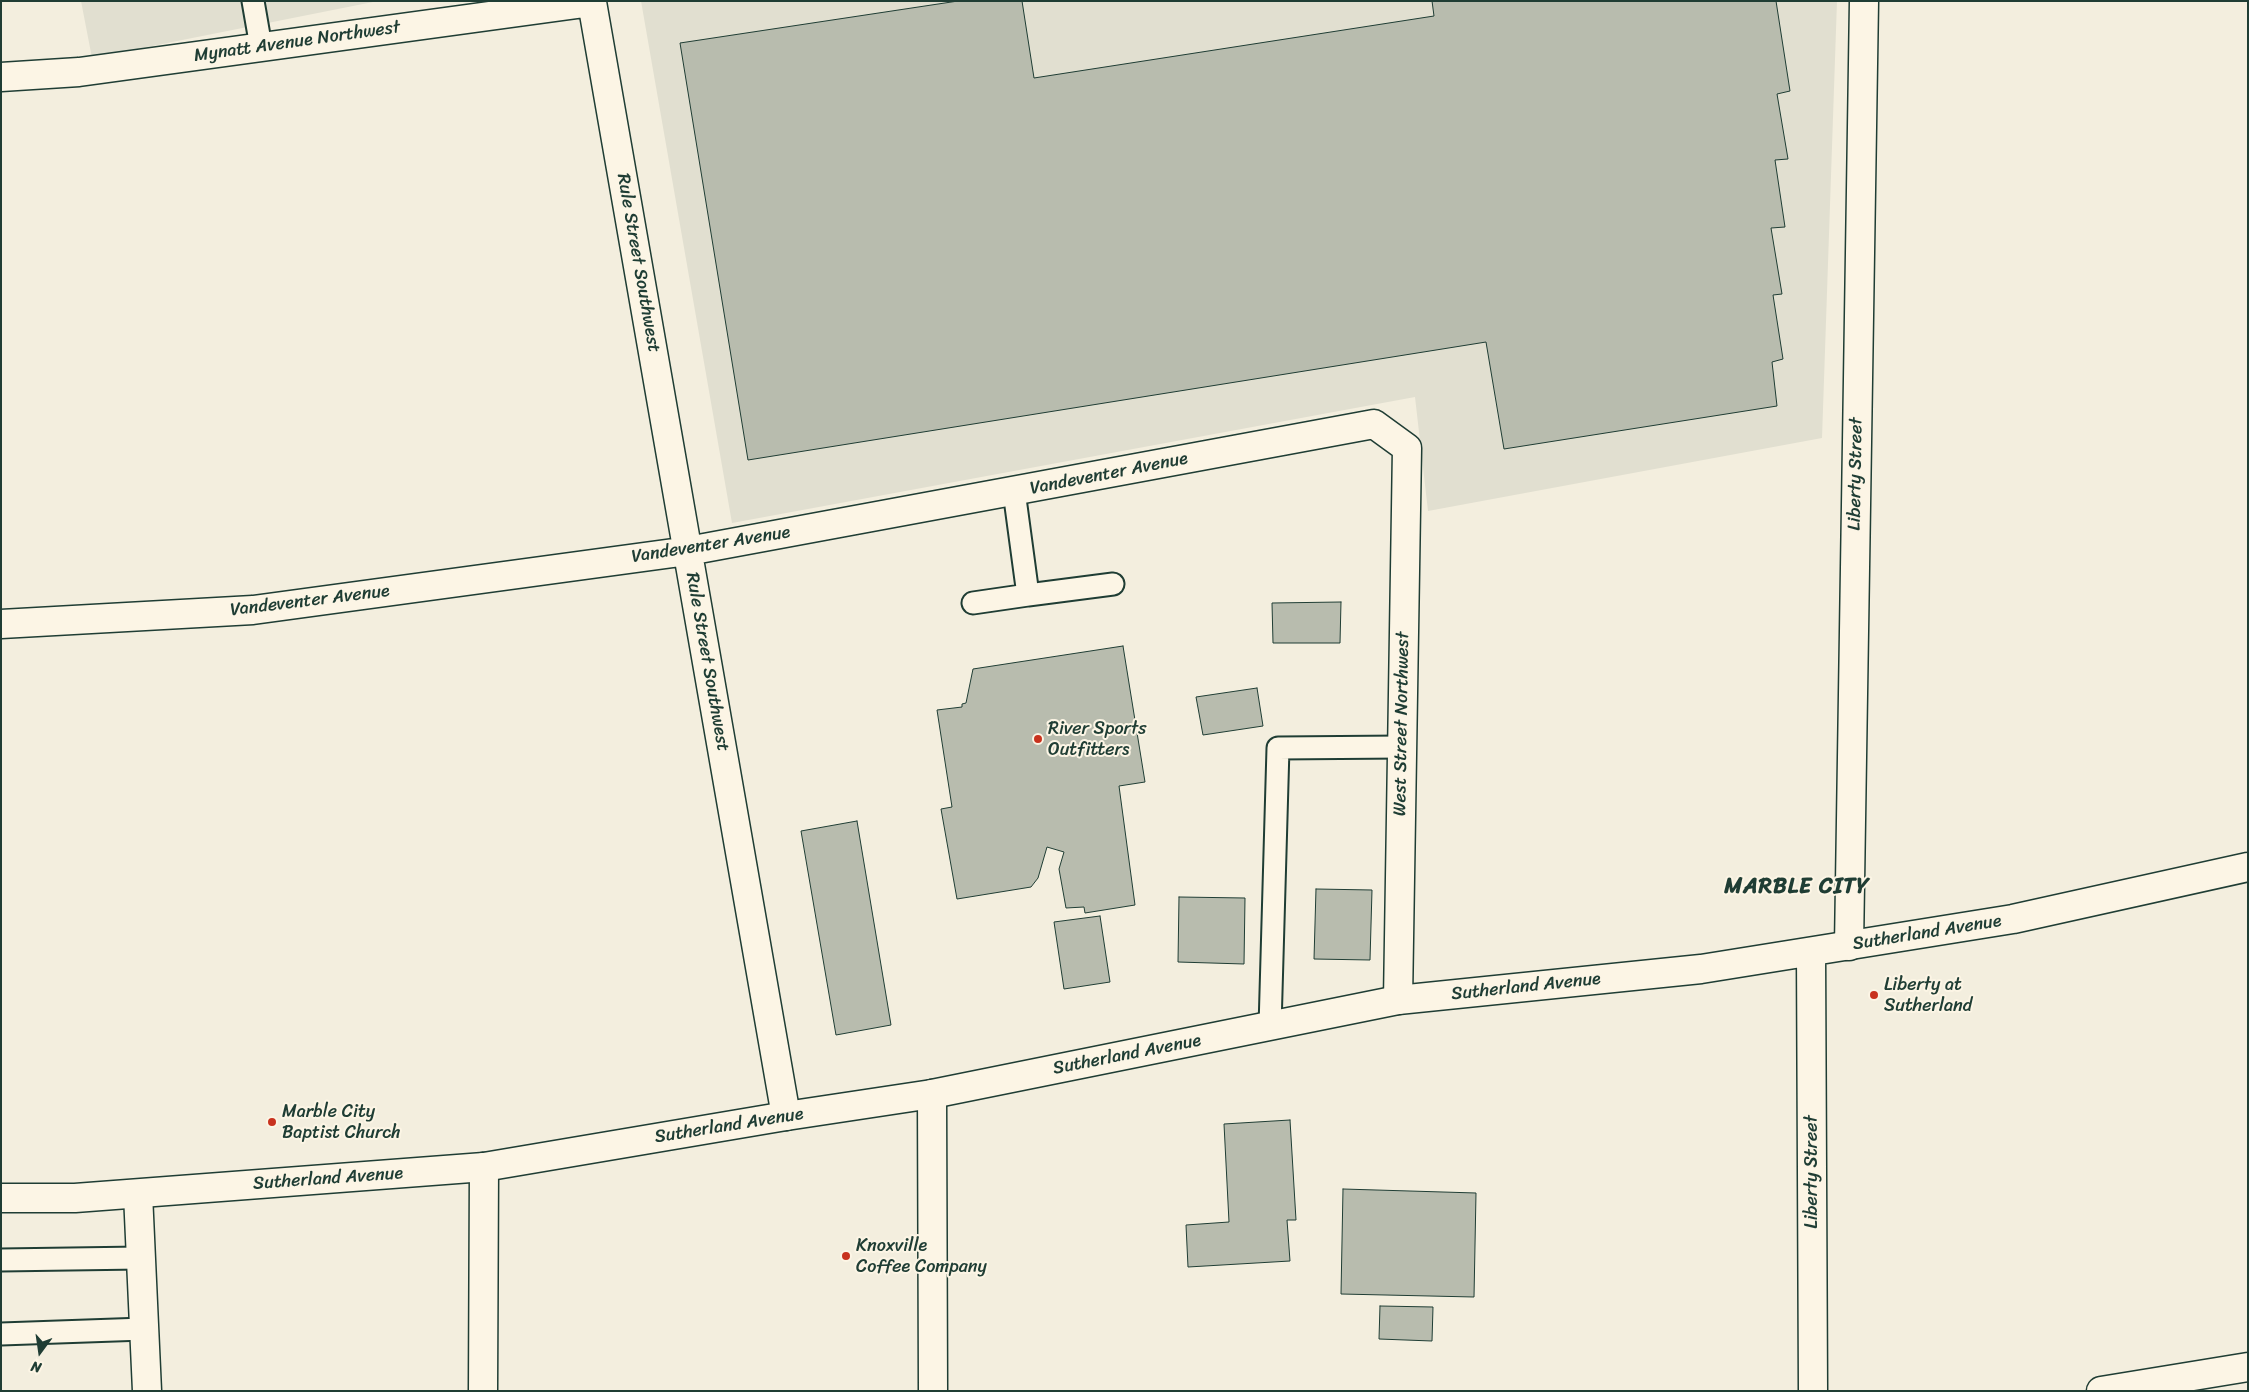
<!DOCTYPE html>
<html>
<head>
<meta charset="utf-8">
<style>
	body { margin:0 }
	#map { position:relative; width:2249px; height:1392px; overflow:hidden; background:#f3eede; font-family:Sriracha,sans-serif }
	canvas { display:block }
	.frame { position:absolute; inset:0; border:2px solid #1f3d34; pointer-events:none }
	.north { position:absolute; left:15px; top:1327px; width:50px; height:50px; -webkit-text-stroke:4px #fcf5e5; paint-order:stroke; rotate:194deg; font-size:14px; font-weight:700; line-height:20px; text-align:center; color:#1f3d34 }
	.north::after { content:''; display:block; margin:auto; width:18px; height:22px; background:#1f3d34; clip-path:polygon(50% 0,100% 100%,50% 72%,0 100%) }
</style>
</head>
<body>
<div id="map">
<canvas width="2249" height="1392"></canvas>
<div class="frame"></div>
<div class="north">N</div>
</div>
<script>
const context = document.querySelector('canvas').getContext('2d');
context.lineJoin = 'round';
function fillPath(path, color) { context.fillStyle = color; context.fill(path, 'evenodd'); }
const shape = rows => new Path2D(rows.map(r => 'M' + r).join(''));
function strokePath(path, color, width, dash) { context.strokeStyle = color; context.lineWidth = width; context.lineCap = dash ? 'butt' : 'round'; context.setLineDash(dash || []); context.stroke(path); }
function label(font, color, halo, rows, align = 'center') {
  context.font = font + ' Sriracha,sans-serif'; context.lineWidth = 4; context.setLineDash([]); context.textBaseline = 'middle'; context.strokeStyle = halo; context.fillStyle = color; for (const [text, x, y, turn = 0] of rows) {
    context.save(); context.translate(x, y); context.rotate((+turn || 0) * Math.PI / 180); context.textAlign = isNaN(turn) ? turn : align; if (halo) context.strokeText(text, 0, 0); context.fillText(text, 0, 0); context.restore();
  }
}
const built = shape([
	[81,1,378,1,92,58],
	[641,1,1837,1,1822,438,1428,511,1415,397,732,523]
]);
const building = shape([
	[958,1,1022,1,1034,78,1434,16,1432,1,1776,1,1790,91,1777,94,1788,159,1775,160,1785,227,1771,228,1782,294,1773,295,1783,359,1772,362,1777,406,1504,449,1486,342,748,460,680,43,958,1],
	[1341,602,1340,643,1273,643,1272,603,1341,602],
	[1123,646,1145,782,1119,786,1135,905,1085,913,1084,907,1066,908,1059,869,1064,852,1047,847,1038,878,1031,887,957,899,941,809,952,807,937,710,962,707,962,704,966,703,973,669,1123,646],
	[1257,688,1263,726,1203,735,1196,697,1257,688],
	[857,821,891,1025,836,1035,801,831,857,821],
	[1316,889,1372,890,1370,960,1314,959,1316,889],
	[1179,897,1245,898,1244,964,1178,962,1179,897],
	[1100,916,1110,982,1064,989,1054,922,1100,916],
	[1290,1120,1296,1220,1287,1220,1290,1261,1188,1267,1186,1225,1229,1222,1224,1124,1290,1120],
	[1343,1189,1476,1193,1474,1297,1341,1294,1343,1189],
	[1380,1306,1433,1307,1432,1341,1379,1339,1380,1306]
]);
const service = shape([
	[253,1,261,47],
	[1014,491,1028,595,1113,584],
	[973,603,1028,595],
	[1270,1027,1278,748,1402,747],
	[1,1260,140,1258],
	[1,1334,144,1329]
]);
const minor = shape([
	[1,77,79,72,592,2,786,1116],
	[1,624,253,610,688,551,1374,424,1407,448,1398,1000],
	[1849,946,1864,1],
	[932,1094,933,1391],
	[138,1194,147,1391],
	[483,1391,484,1167],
	[2101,1391,2248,1367]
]);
const tertiary = shape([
	[1811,952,1813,1391],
	[1,1198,75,1198,484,1167,786,1116,932,1094,1398,1000,1701,969,2013,919,2248,867]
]);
const markers = [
	[1038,739,5,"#c8321e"],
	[1874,995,5,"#c8321e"],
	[272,1122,5,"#c8321e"],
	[846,1256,5,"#c8321e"]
];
const streetNames = [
	["Mynatt Avenue Northwest",297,42,-8],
	["Rule Street Southwest",638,263,80],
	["Vandeventer Avenue",1109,474,-11],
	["Liberty Street",1856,474,-89],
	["Vandeventer Avenue",711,545,-9],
	["Vandeventer Avenue",310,601,-7],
	["Rule Street Southwest",707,662,80],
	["West Street Northwest",1402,724,-89],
	["Sutherland Avenue",1927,933,-9],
	["Sutherland Avenue",1526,987,-6],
	["Sutherland Avenue",1127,1055,-11],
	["Sutherland Avenue",729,1126,-9],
	["Liberty Street",1812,1172,-90],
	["Sutherland Avenue",328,1179,-4]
];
const poiNames = [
	["River Sports",1048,729],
	["Outfitters",1048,750],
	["Liberty at",1884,985],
	["Sutherland",1884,1006],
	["Marble City",282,1112],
	["Baptist Church",282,1133],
	["Knoxville",856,1246],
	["Coffee Company",856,1267]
];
const districtNames = [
	["MARBLE CITY",1797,887]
];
fillPath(built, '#e1dfd0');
fillPath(building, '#b8bcae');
strokePath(building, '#1f3d34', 1);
strokePath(service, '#1f3d34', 25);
strokePath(minor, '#1f3d34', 31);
strokePath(tertiary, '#1f3d34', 31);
strokePath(service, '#fcf5e5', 21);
strokePath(minor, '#fcf5e5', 28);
strokePath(tertiary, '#fcf5e5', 28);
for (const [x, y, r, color] of markers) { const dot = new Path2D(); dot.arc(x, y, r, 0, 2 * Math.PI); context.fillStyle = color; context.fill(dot); strokePath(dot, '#fcf5e5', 2); }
label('18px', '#1f3d34', '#fcf5e5', streetNames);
label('18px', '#1f3d34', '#fcf5e5', poiNames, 'left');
context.letterSpacing = '1px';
label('bold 22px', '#1f3d34', '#fcf5e5', districtNames);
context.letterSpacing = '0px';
</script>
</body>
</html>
